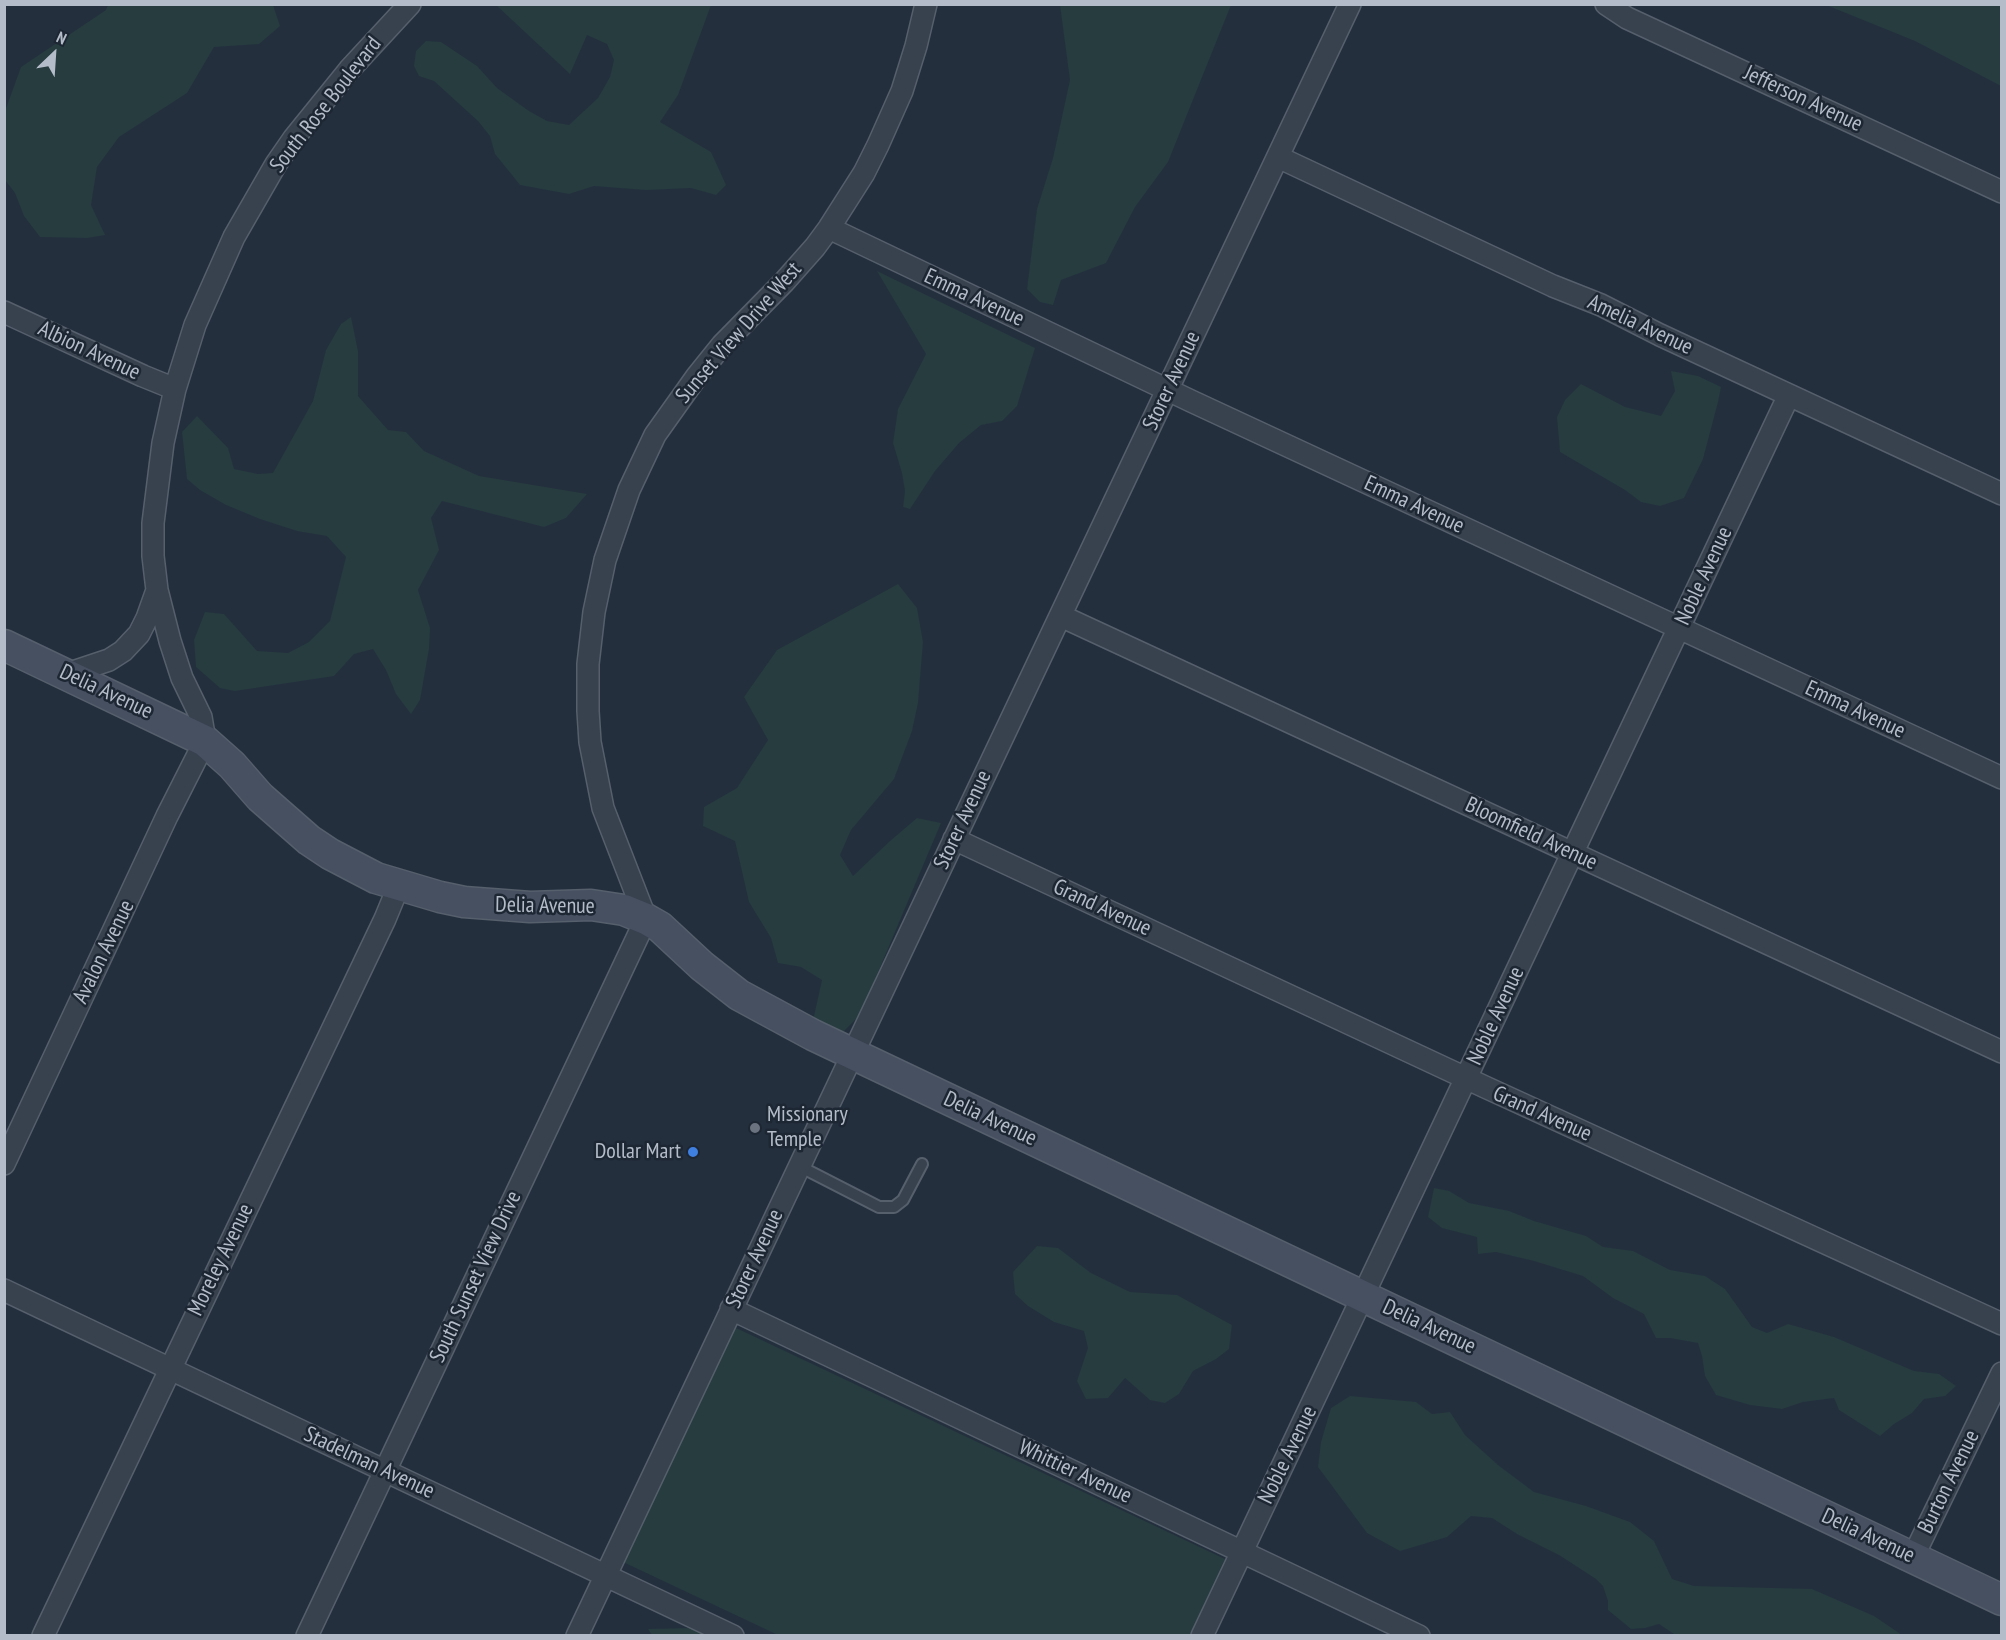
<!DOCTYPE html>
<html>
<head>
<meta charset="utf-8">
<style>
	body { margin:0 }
	#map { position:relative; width:2006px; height:1640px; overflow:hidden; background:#242f3e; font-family:"PT Sans Narrow",sans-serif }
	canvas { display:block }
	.frame { position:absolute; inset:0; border:6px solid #b4bcc9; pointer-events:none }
	.north { position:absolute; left:24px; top:24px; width:60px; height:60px; -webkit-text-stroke:4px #1d2633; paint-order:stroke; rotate:25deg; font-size:16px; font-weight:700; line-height:24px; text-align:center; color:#b4bcc9 }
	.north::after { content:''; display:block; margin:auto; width:21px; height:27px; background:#b4bcc9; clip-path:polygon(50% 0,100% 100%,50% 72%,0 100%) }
</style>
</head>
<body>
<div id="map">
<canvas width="2006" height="1640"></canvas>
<div class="frame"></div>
<div class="north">N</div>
</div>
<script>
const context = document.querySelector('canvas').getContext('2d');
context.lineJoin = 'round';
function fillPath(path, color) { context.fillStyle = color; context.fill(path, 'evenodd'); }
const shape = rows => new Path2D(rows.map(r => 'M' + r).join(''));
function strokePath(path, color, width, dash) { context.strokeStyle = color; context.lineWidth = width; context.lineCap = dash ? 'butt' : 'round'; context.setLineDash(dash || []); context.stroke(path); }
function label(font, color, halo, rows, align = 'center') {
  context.font = font + ' "PT Sans Narrow",sans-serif'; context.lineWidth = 5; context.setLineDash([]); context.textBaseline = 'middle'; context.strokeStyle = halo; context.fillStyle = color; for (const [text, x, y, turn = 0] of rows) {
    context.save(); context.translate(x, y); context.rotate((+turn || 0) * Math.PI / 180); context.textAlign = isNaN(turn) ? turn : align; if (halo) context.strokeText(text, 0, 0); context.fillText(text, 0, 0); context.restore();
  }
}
const green = shape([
	[108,5,273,5,280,26,259,44,214,47,187,93,119,137,97,167,91,205,105,235,87,238,40,237,24,216,15,193,5,180,5,111,21,67,106,10],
	[496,5,711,5,678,95,660,122,711,152,726,185,716,195,691,188,646,190,594,186,569,194,520,185,495,154,490,136,478,121,434,81,419,76,414,66,416,51,426,41,441,42,477,66,497,88,529,111,547,121,569,125,598,98,610,77,614,60,607,44,587,35,570,74],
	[1060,5,1231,5,1168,162,1135,207,1106,263,1061,280,1053,305,1040,302,1027,289,1037,209,1053,158,1070,80],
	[1826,5,2001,5,2001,86,1915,41],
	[877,271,1035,348,1017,406,1002,421,981,425,959,443,935,471,910,509,903,507,905,491,902,473,893,443,898,409,926,354],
	[351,317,358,351,358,396,388,430,406,432,424,451,479,476,587,494,566,518,544,527,442,501,431,518,439,550,418,590,430,628,429,649,420,700,411,714,396,694,386,670,373,649,354,654,334,676,235,691,220,688,196,667,194,640,205,612,224,614,257,651,288,653,309,642,330,621,346,557,327,536,297,531,260,519,226,505,200,490,187,479,182,432,197,416,228,448,234,469,258,474,273,473,313,401,326,350,341,324],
	[1671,371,1698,376,1721,387,1718,402,1703,459,1684,498,1660,506,1641,502,1625,490,1560,452,1557,417,1565,400,1581,384,1625,407,1661,416,1675,391],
	[898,584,917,608,923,642,918,703,912,731,894,779,851,830,840,855,853,876,890,841,917,818,941,823,865,1003,856,1019,843,1032,812,1025,822,980,801,967,778,963,771,938,749,902,735,841,703,826,704,807,737,788,768,740,744,697,777,650],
	[1434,1188,1449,1191,1469,1203,1509,1211,1534,1221,1586,1236,1603,1247,1633,1251,1670,1270,1705,1276,1725,1289,1752,1327,1767,1333,1788,1324,1834,1337,1914,1371,1939,1374,1956,1386,1945,1396,1924,1399,1912,1413,1894,1424,1880,1436,1839,1410,1834,1398,1803,1402,1782,1409,1750,1405,1716,1395,1705,1376,1702,1356,1698,1343,1670,1338,1656,1338,1644,1314,1613,1298,1583,1276,1534,1261,1496,1252,1478,1254,1477,1237,1442,1228,1428,1217],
	[1037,1246,1058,1248,1091,1273,1130,1292,1177,1295,1232,1325,1229,1349,1216,1359,1193,1371,1179,1394,1165,1403,1150,1400,1125,1378,1108,1398,1086,1399,1077,1381,1088,1348,1084,1331,1054,1322,1028,1306,1015,1294,1013,1272],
	[734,1327,1225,1559,1189,1636,778,1635,623,1562],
	[1350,1396,1416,1402,1432,1414,1450,1412,1465,1435,1498,1465,1534,1492,1586,1506,1630,1522,1654,1541,1672,1579,1694,1586,1812,1589,1874,1616,1902,1635,1677,1636,1659,1624,1645,1628,1631,1629,1608,1610,1608,1601,1603,1586,1596,1579,1559,1555,1517,1534,1492,1518,1471,1516,1447,1537,1400,1551,1367,1533,1318,1467,1321,1442,1331,1408],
	[692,1628,704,1635,652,1635,648,1629]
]);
const lane = shape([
	[799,1166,879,1207,894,1207,903,1200,922,1164]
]);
const street = shape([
	[1606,4,1627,18,2002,192],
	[1278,157,1553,286,1601,305,1660,335,2002,494],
	[829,228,1191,401,2002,778],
	[4,312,143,376,175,389],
	[1061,616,2002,1052],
	[67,674,109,660,123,651,139,634,147,618,157,590],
	[954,839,1485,1087,2002,1324],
	[4,1164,167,816,205,741,201,717,182,678,170,641,157,590,153,556,153,523,163,443,175,389,195,325,234,237,276,164,294,138,349,70,410,4],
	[4,1290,733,1636],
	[731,1309,1419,1636],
	[1913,1557,2002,1373],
	[43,1636,385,919,399,885],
	[307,1636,646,919,603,808,590,742,588,711,588,664,594,612,605,560,629,490,655,435,697,376,722,345,784,282,815,247,829,228,864,173,878,145,902,91,916,46,926,4],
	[577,1636,1350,4],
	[1202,1636,1789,395]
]);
const secondary = shape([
	[4,645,205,741,232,765,260,797,309,840,330,854,376,878,440,897,464,902,530,907,591,905,624,910,646,919,660,927,702,966,739,995,813,1035,2002,1600]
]);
const markers = [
	[755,1128,6,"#6b7280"],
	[693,1152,6,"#3f7fe0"]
];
const streetNames = [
	["Jefferson Avenue",1803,99,25],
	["South Rose Boulevard",326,105,-52],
	["Emma Avenue",974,298,25],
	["Amelia Avenue",1640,325,25],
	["Sunset View Drive West",739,333,-49],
	["Albion Avenue",89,351,25],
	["Storer Avenue",1172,381,-65],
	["Emma Avenue",1414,505,25],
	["Noble Avenue",1704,576,-65],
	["Delia Avenue",106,692,25],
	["Emma Avenue",1855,710,25],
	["Storer Avenue",963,820,-65],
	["Bloomfield Avenue",1531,834,25],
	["Delia Avenue",545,906,1],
	["Grand Avenue",1102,908,25],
	["Avalon Avenue",104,952,-64],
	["Noble Avenue",1496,1016,-65],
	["Grand Avenue",1542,1114,24],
	["Delia Avenue",990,1119,25],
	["Storer Avenue",755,1259,-65],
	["Moreley Avenue",221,1260,-64],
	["South Sunset View Drive",476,1277,-65],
	["Delia Avenue",1429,1327,25],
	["Noble Avenue",1288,1455,-64],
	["Stadelman Avenue",369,1463,25],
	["Whittier Avenue",1075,1472,25],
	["Burton Avenue",1949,1482,-64],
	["Delia Avenue",1868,1536,25]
];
const poiNames = [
	["Missionary",767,1115],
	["Temple",767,1140],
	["Dollar Mart",681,1152,"right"]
];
fillPath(green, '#263c3f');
strokePath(lane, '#565f6c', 14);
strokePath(street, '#565f6c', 24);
strokePath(secondary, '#565f6c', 33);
strokePath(lane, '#38414e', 10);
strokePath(street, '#38414e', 21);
strokePath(secondary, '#465061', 30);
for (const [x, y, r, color] of markers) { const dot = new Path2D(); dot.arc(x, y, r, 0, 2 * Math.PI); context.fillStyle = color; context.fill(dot); strokePath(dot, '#1d2633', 2); }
label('22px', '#b4bcc9', '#1d2633', streetNames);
label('22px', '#b4bcc9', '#1d2633', poiNames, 'left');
</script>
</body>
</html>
